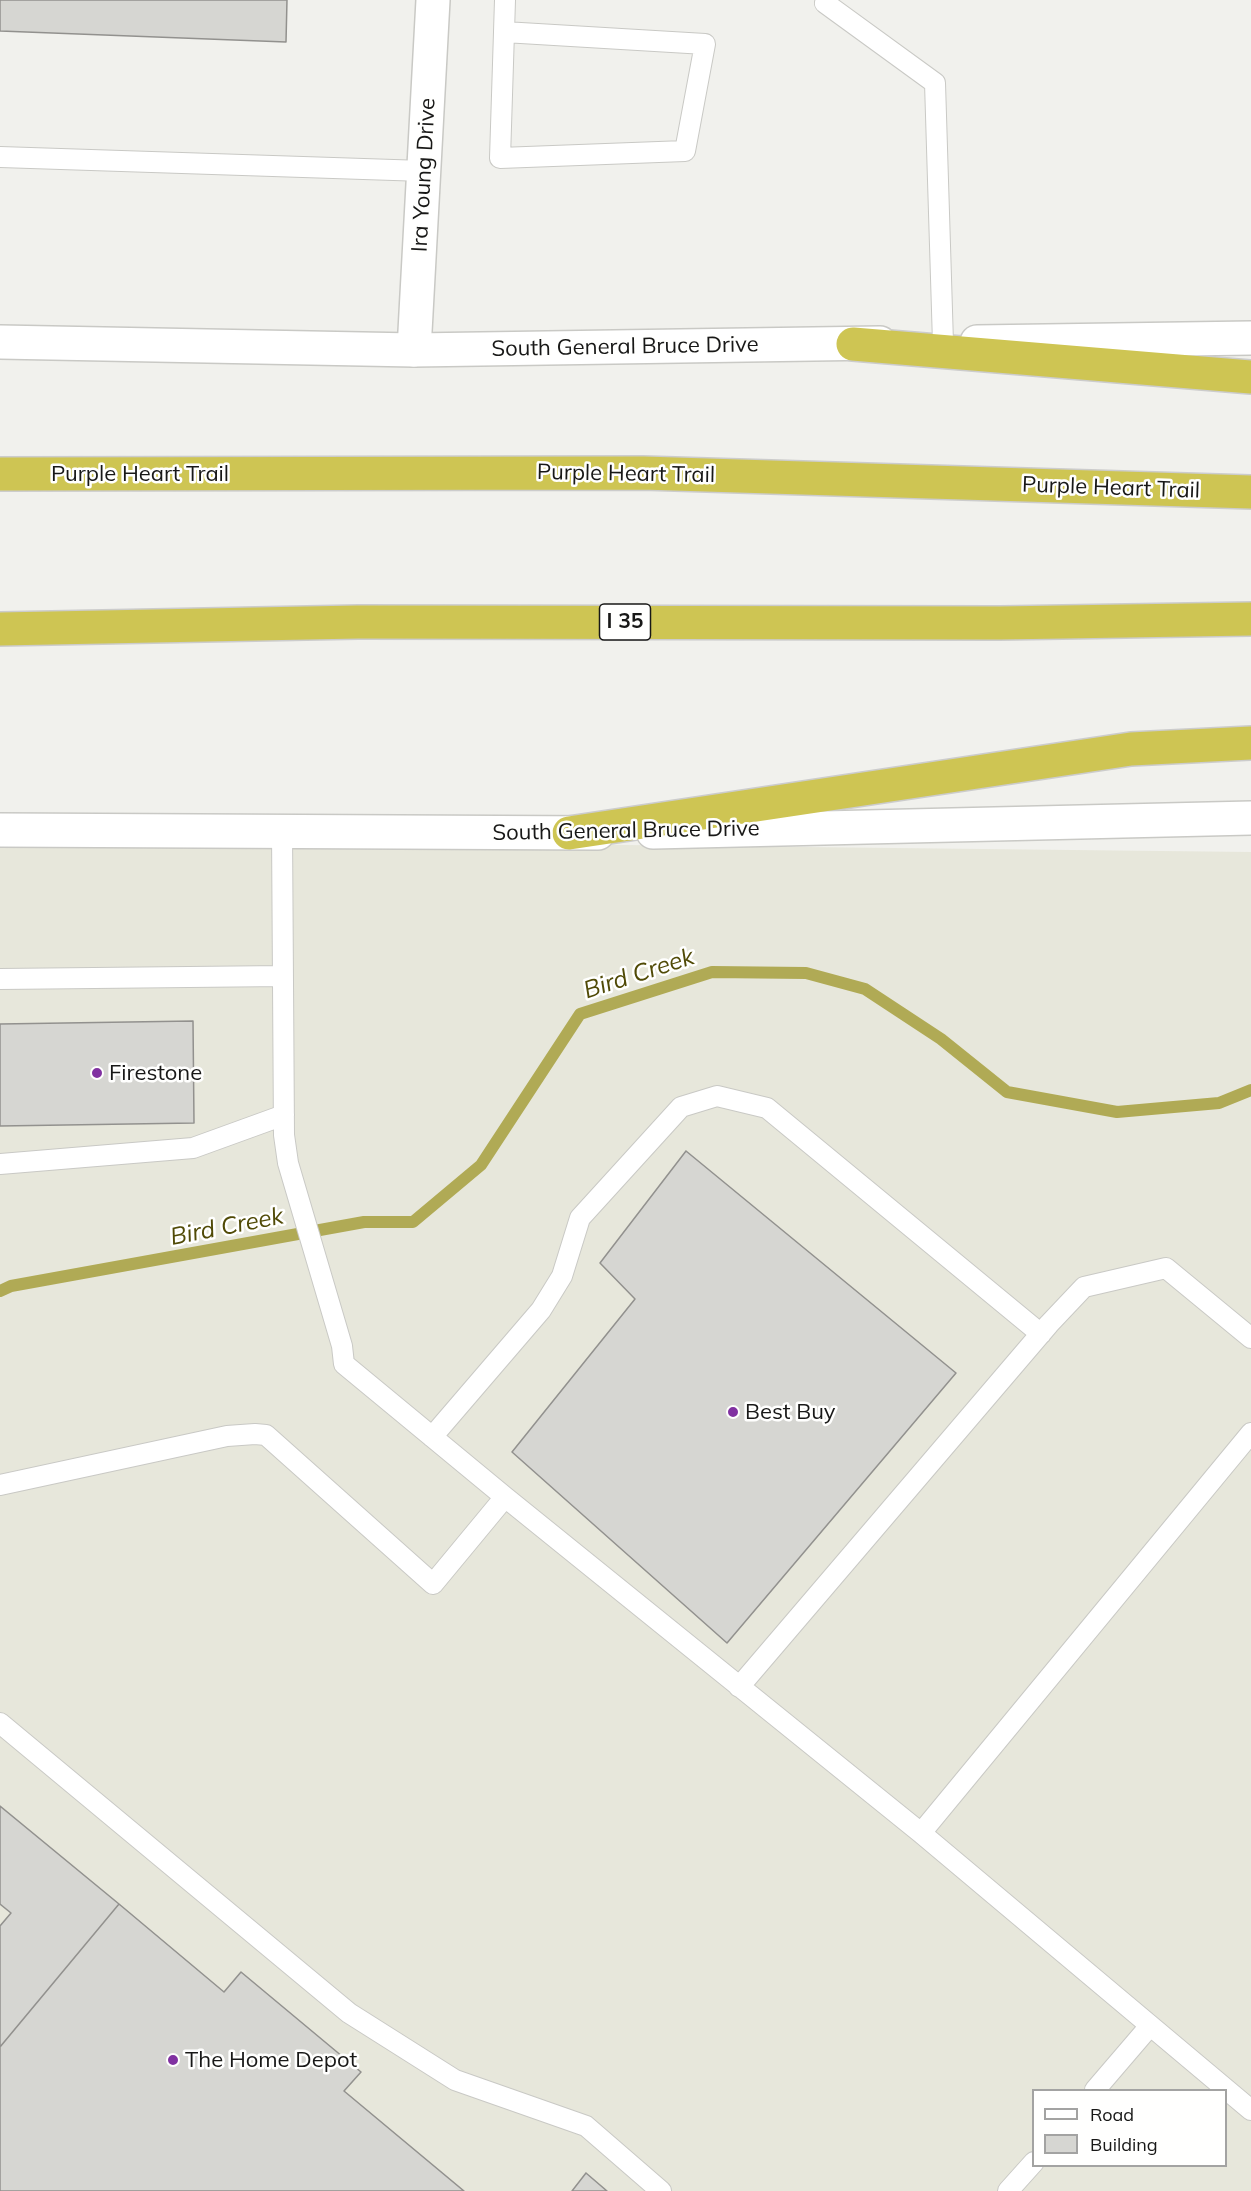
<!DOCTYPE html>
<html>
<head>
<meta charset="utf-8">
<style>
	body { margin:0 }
	#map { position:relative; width:1251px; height:2191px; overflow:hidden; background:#f1f1ed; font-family:Mulish,sans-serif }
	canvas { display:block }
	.legend { position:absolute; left:1032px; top:2089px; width:195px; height:78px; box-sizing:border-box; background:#fffffe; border:2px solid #a3a3a2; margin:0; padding:8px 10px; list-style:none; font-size:18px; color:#181817 }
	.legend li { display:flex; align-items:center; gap:12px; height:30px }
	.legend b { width:30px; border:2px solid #a3a3a2 }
</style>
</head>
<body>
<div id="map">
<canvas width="1251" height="2191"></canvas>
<ul class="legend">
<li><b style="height:8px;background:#fff"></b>Road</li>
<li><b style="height:16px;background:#d6d6d2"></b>Building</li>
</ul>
</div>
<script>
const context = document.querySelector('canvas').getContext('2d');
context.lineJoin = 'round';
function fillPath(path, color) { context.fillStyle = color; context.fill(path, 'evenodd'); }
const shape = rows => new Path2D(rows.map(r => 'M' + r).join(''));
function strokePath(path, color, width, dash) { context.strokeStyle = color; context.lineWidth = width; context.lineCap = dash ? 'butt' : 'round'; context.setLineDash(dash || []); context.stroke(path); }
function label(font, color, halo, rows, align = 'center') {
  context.font = font + ' Mulish,sans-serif'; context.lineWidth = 5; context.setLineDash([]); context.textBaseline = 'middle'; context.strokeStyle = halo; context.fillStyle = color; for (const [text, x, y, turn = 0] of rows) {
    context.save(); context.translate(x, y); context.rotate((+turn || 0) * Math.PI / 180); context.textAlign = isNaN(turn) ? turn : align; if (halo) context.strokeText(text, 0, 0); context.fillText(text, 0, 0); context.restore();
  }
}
const built = shape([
	[0,838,1251,852,1251,2191,0,2191],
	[1034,2090,1226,2090,1226,2166,1034,2166]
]);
const stream = shape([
	[0,1291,11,1286,364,1222,413,1222,481,1165,580,1014,712,972,806,973,865,989,941,1039,1007,1092,1117,1112,1219,1103,1251,1090]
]);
const building = shape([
	[0,0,287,0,286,42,0,31,0,0],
	[193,1021,194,1123,0,1126,0,1024,193,1021],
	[686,1151,956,1373,727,1643,512,1452,635,1299,600,1263,686,1151],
	[0,1806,119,1904,0,2047,0,1926,11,1913,0,1904,0,1806],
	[119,1904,224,1992,241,1972,361,2072,344,2091,464,2191,0,2191,0,2047,119,1904],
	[586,2173,607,2191,572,2191,586,2173]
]);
const lane = shape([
	[826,0,825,3,935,83,943,343],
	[504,32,705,44,685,151,500,158,504,32,505,0],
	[0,157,424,171],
	[282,830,284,1135,288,1163,342,1346,344,1364,505,1497,921,1833,1251,2110],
	[0,979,283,976],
	[0,1164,193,1148,284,1115],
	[432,1437,541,1310,562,1276,580,1218,681,1107,717,1096,767,1108,1041,1334],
	[0,1485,227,1436,255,1434,266,1435,433,1584,505,1497],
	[739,1687,1049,1324,1084,1287,1166,1268,1251,1338],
	[0,1723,349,2013,455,2080,586,2126,661,2191],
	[921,1833,1251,1433],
	[1095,2090,1149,2027],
	[1008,2191,1034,2162]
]);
const street = shape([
	[414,350,433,0]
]);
const secondary = shape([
	[0,342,414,350,880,343],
	[977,342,1251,338],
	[0,830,598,833],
	[653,832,1251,818]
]);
const highway = shape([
	[853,344,1251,377],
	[0,474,643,473,1251,492],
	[0,629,358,622,1000,623,1251,619],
	[569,833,1131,749,1251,743]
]);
const markers = [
	[97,1073,6,"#8131a1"],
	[733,1412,6,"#8131a1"],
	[173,2060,6,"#8131a1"]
];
const shields = [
	[625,622,51]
];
const shieldNames = [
	["I 35",625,622]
];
const streetNames = [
	["Ira Young Drive",424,175,-87],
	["South General Bruce Drive",625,347,-1],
	["Purple Heart Trail",140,474],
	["Purple Heart Trail",626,474,1],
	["Purple Heart Trail",1111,488,2],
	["South General Bruce Drive",626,831,-1]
];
const poiNames = [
	["Firestone",109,1073],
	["Best Buy",745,1412],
	["The Home Depot",185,2060]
];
const waterNames = [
	["Bird Creek",639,974,-18],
	["Bird Creek",227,1227,-11]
];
fillPath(built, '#e7e7db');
strokePath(stream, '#b0aa55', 12);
fillPath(building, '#d6d6d2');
strokePath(building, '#92918e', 1.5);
strokePath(lane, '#c9c9c5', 22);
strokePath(street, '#c9c9c5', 36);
strokePath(secondary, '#c9c9c5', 36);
strokePath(highway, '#ccc', 36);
strokePath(lane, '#fff', 20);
strokePath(street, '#fff', 33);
strokePath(secondary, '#fff', 33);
strokePath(highway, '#cec553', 33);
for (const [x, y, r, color] of markers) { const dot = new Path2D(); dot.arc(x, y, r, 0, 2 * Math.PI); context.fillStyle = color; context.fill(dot); strokePath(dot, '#fffffe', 2); }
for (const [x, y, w] of shields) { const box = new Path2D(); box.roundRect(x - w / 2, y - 18, w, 36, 4.5); context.fillStyle = '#fffffe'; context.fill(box); strokePath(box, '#181817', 1.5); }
label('bold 21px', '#181817', null, shieldNames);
label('22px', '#181817', '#fffffe', streetNames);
label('22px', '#181817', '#fffffe', poiNames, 'left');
label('italic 24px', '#504a06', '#fffffe', waterNames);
</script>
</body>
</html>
